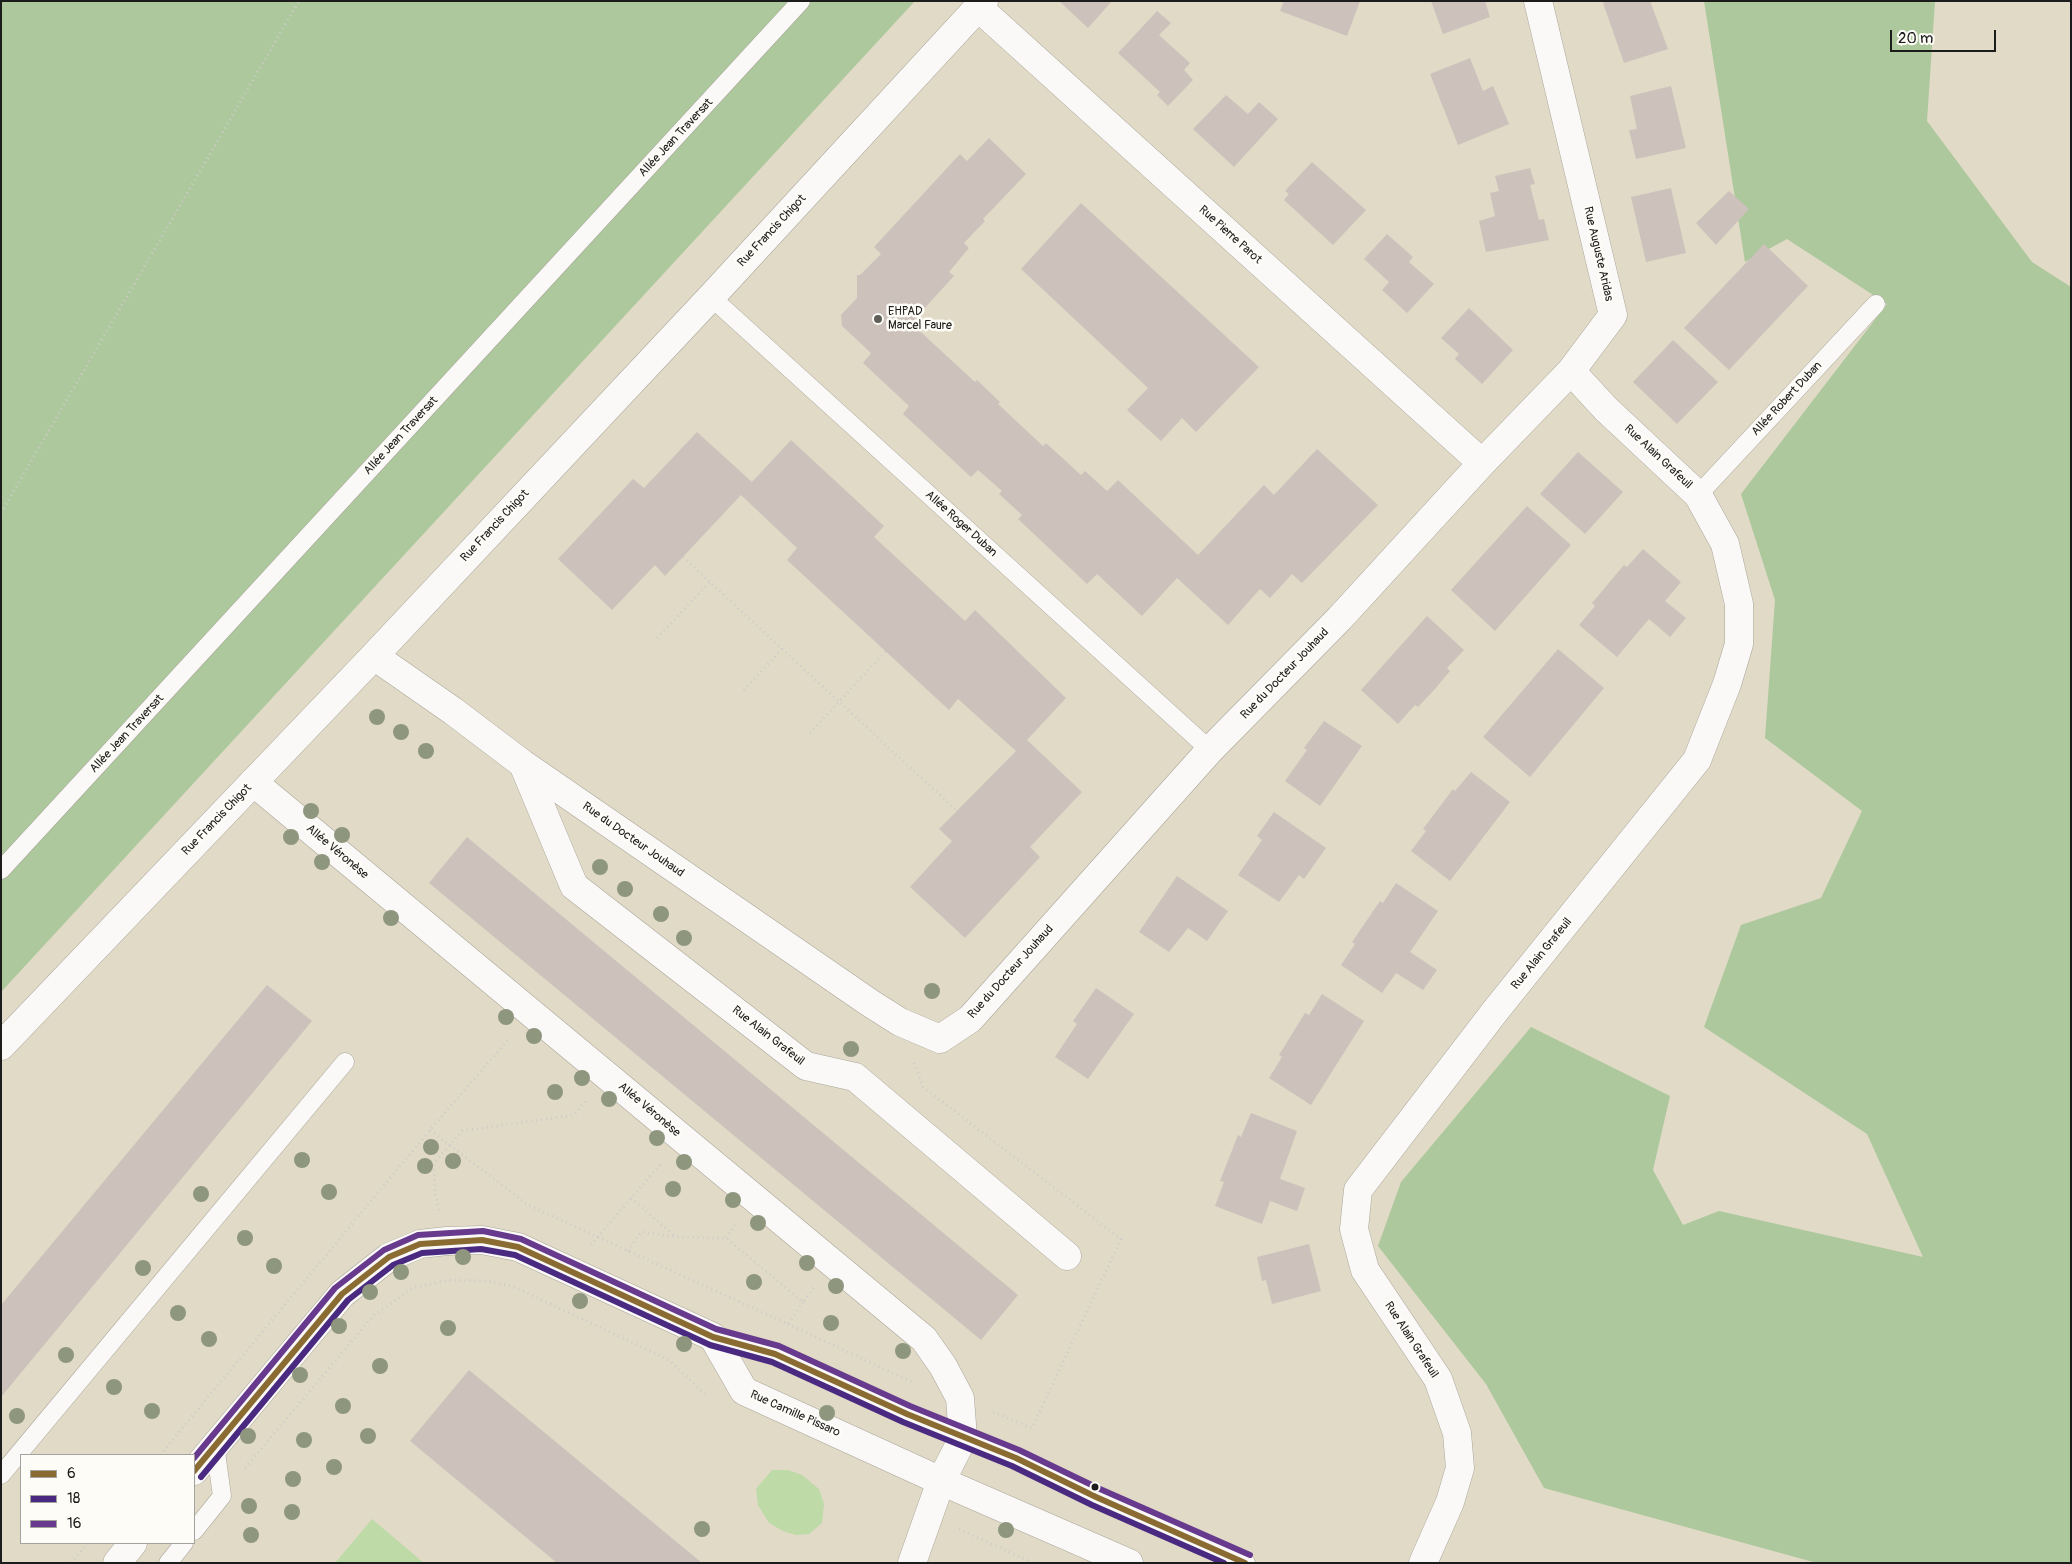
<!DOCTYPE html>
<html>
<head>
<meta charset="utf-8">
<style>
	body { margin:0 }
	#map { position:relative; width:2072px; height:1564px; overflow:hidden; background:#e1dac7; font-family:Pangolin,sans-serif }
	canvas { display:block }
	.frame { position:absolute; inset:0; border:2px solid #1c1c1c; pointer-events:none }
	.legend { position:absolute; left:20px; top:1454px; width:175px; height:90px; box-sizing:border-box; background:#fdfcf7; border:1px solid #a3a29f; margin:0; padding:6px 9px; list-style:none; font-size:15px; color:#1c1c1c }
	.legend li { display:flex; align-items:center; gap:10px; height:25px }
	.legend b { width:25px; border:1px solid #a3a29f }
	.scale { position:absolute; left:1890px; top:30px; width:106px; height:22px; box-sizing:border-box; border:2px solid #1c1c1c; border-top:0; padding-left:6px; font-size:15px; line-height:18px; white-space:nowrap; color:#1c1c1c; -webkit-text-stroke:4px #fdfcf7; paint-order:stroke }
</style>
</head>
<body>
<div id="map">
<canvas width="2072" height="1564"></canvas>
<div class="frame"></div>
<ul class="legend">
<li><b style="height:6px;background:#8a6c32"></b>6</li>
<li><b style="height:6px;background:#4a2a80"></b>18</li>
<li><b style="height:6px;background:#673a8e"></b>16</li>
</ul>
<div class="scale">20 m</div>
</div>
<script>
const context = document.querySelector('canvas').getContext('2d');
context.lineJoin = 'round';
function fillPath(path, color) { context.fillStyle = color; context.fill(path, 'evenodd'); }
const shape = rows => new Path2D(rows.map(r => 'M' + r).join(''));
function strokePath(path, color, width, dash) { context.strokeStyle = color; context.lineWidth = width; context.lineCap = dash ? 'butt' : 'round'; context.setLineDash(dash || []); context.stroke(path); }
function label(font, color, halo, rows, align = 'center') {
  context.font = font + ' Pangolin,sans-serif'; context.lineWidth = 5; context.setLineDash([]); context.textBaseline = 'middle'; context.strokeStyle = halo; context.fillStyle = color; for (const [text, x, y, turn = 0] of rows) {
    context.save(); context.translate(x, y); context.rotate((+turn || 0) * Math.PI / 180); context.textAlign = isNaN(turn) ? turn : align; if (halo) context.strokeText(text, 0, 0); context.fillText(text, 0, 0); context.restore();
  }
}
const green = shape([
	[772,1470,788,1470,802,1475,819,1489,824,1504,822,1523,809,1534,796,1535,783,1531,769,1523,758,1505,756,1489],
	[372,1519,424,1563,335,1563]
]);
const forest = shape([
	[1,1,915,1,1,992],
	[1704,1,1935,1,1927,121,2032,262,2071,287,2071,1563,1817,1563,1544,1488,1486,1384,1378,1246,1401,1182,1531,1027,1670,1096,1653,1170,1683,1225,1719,1211,1923,1257,1867,1134,1704,1027,1741,925,1821,898,1862,811,1765,738,1775,600,1741,494,1887,304,1787,239,1745,262]
]);
const building = shape([
	[1059,1,1112,1,1088,28],
	[1284,1,1360,1,1347,36,1280,11],
	[1431,1,1485,1,1490,17,1443,34],
	[1607,1,1650,1,1668,49,1624,63,1603,3],
	[1157,11,1171,23,1159,35,1190,63,1184,70,1193,80,1168,106,1157,95,1160,92,1118,53],
	[1470,58,1483,91,1493,86,1509,124,1458,145,1430,74],
	[1671,86,1686,148,1636,159,1629,130,1637,129,1630,96],
	[1226,95,1248,114,1259,102,1278,119,1234,167,1193,129],
	[989,138,1026,174,983,219,985,221,964,243,969,248,949,272,954,276,911,323,975,382,977,380,1000,402,998,404,1043,446,1046,443,1081,475,1085,471,1107,491,1118,480,1198,555,1264,485,1274,495,1317,449,1378,505,1302,583,1292,574,1270,598,1260,589,1228,625,1177,578,1142,616,1097,574,1087,584,1018,519,1022,515,999,494,1002,491,978,470,971,477,903,414,909,406,863,363,871,353,842,326,841,315,857,298,857,275,860,275,881,254,874,247,960,154,967,161],
	[1312,162,1366,210,1333,245,1284,200,1289,194,1285,191],
	[1530,168,1535,184,1530,185,1539,220,1544,219,1549,240,1486,252,1479,221,1495,216,1490,193,1499,191,1495,176],
	[1671,188,1686,253,1646,262,1631,197],
	[1729,191,1749,209,1716,245,1696,223],
	[1081,203,1259,367,1196,432,1182,418,1161,441,1127,410,1148,388,1021,269],
	[1387,234,1413,257,1409,262,1434,284,1407,313,1382,290,1389,282,1364,259],
	[1764,244,1808,286,1729,370,1684,328],
	[1469,308,1513,350,1482,384,1455,359,1459,354,1441,338],
	[1673,340,1718,382,1677,424,1633,382],
	[697,432,752,482,791,440,884,526,874,537,965,621,975,610,1066,698,1027,740,1082,792,1030,847,1040,857,965,938,910,887,952,841,939,829,1016,751,958,699,949,710,787,560,797,548,741,495,665,576,655,565,612,610,558,559,633,479,644,488],
	[1578,452,1623,492,1585,534,1540,494],
	[1527,506,1571,545,1495,631,1451,590],
	[1643,549,1681,582,1665,601,1686,618,1670,637,1649,619,1617,657,1579,625,1595,606,1592,603,1624,565,1627,567],
	[1427,616,1464,650,1447,668,1450,671,1434,690,1418,707,1415,705,1398,724,1361,690],
	[1558,649,1604,688,1530,777,1483,737],
	[1324,721,1362,746,1320,806,1285,781,1307,750,1304,748],
	[1471,772,1510,802,1450,881,1411,851,1426,831,1423,829,1453,789,1455,791],
	[1274,812,1326,848,1304,879,1299,875,1279,902,1238,875,1262,840,1257,836],
	[467,837,1018,1295,981,1340,429,883],
	[1177,876,1228,911,1207,941,1188,928,1169,952,1139,932],
	[1396,883,1438,911,1410,952,1437,970,1423,990,1396,973,1382,993,1341,965,1355,944,1352,942,1380,901,1383,903],
	[267,985,312,1021,1,1397,1,1305],
	[1096,988,1134,1014,1088,1079,1055,1057,1077,1024,1073,1021],
	[1322,994,1364,1021,1311,1105,1269,1078,1282,1057,1279,1055,1305,1013,1309,1015],
	[1251,1113,1297,1131,1280,1179,1305,1188,1297,1211,1270,1201,1262,1224,1215,1206,1224,1182,1220,1181,1238,1135,1241,1137],
	[1309,1244,1321,1291,1272,1304,1266,1280,1262,1281,1257,1257],
	[469,1370,702,1563,557,1563,410,1441]
]);
const path = shape([
	[1,513,299,1],
	[683,557,957,811],
	[657,638,710,582],
	[744,690,782,649],
	[810,733,886,651],
	[914,1063,923,1087,1121,1239,1032,1428,993,1412],
	[430,1130,528,1205,788,1324,803,1302],
	[631,1198,676,1237],
	[439,1210,435,1194,434,1163,462,1131,574,1115,586,1101],
	[726,1238,735,1225],
	[591,1245,662,1162],
	[628,1251,641,1232,676,1237,726,1238,803,1302,814,1287],
	[788,1324,914,1383],
	[160,1455,430,1130,510,1038],
	[245,1468,374,1315,413,1288,449,1280,485,1281,512,1286,669,1360,707,1396],
	[959,1529,1033,1563],
	[71,1563,88,1543]
]);
const lane = shape([
	[711,297,1210,750],
	[1698,495,1876,304],
	[1,870,801,1],
	[713,1337,775,1354,907,1414,1016,1458,1096,1497,1246,1563],
	[1,1475,345,1062],
	[194,1531,222,1496,215,1445],
	[168,1563,184,1543]
]);
const street = shape([
	[979,8,1482,463],
	[374,656,453,711,523,764,870,1003,900,1022,940,1039,970,1019,1210,750,1340,618,1482,463,1571,371,1613,315,1538,1],
	[523,764,574,886,806,1066,855,1077,1067,1256],
	[253,782,924,1339,943,1366,960,1398,963,1438,941,1481,912,1563],
	[1,1046,374,656,711,297,984,1],
	[194,1471,342,1294,389,1257,420,1244,447,1241,482,1240,518,1247,713,1337,744,1391,941,1481,1129,1563],
	[117,1563,133,1543],
	[1423,1563,1450,1502,1460,1468,1457,1433,1438,1379,1365,1270,1354,1229,1358,1190,1496,1010,1697,760,1727,684,1739,644,1739,604,1725,544,1698,495,1606,409,1571,371]
]);
const bus1 = shape([
	[194,1471,342,1294,389,1257,420,1244,482,1240,518,1247,713,1337,775,1354,907,1414,1016,1458,1096,1497,1245,1563]
]);
const bus2 = shape([
	[201,1477,348,1300,393,1265,422,1253,481,1249,515,1255,710,1345,772,1362,903,1422,1012,1466,1092,1505,1224,1563]
]);
const bus3 = shape([
	[194,1458,335,1288,384,1250,418,1235,483,1231,521,1239,716,1329,779,1346,910,1406,1019,1450,1100,1489,1250,1555]
]);
const trees = [
	[377,717],
	[401,732],
	[426,751],
	[311,811],
	[342,835],
	[291,837],
	[322,862],
	[600,867],
	[625,889],
	[661,914],
	[391,918],
	[684,938],
	[932,991],
	[506,1017],
	[534,1036],
	[851,1049],
	[582,1078],
	[555,1092],
	[609,1099],
	[657,1138],
	[431,1147],
	[302,1160],
	[453,1161],
	[684,1162],
	[425,1166],
	[673,1189],
	[329,1192],
	[201,1194],
	[733,1200],
	[758,1223],
	[245,1238],
	[463,1257],
	[807,1263],
	[274,1266],
	[143,1268],
	[401,1272],
	[754,1282],
	[836,1286],
	[370,1292],
	[580,1301],
	[178,1313],
	[831,1323],
	[339,1326],
	[448,1328],
	[209,1339],
	[684,1344],
	[903,1351],
	[66,1355],
	[380,1366],
	[300,1375],
	[114,1387],
	[343,1406],
	[152,1411],
	[827,1413],
	[17,1416],
	[248,1436],
	[368,1436],
	[304,1440],
	[334,1467],
	[293,1479],
	[249,1506],
	[292,1512],
	[702,1529],
	[1006,1530],
	[251,1535]
];
const markers = [
	[878,319,5,"#615e58"],
	[1095,1487,4.5,"#1c1c1c"]
];
const streetNames = [
	["Allée Jean Traversat",676,138,-47],
	["Rue Francis Chigot",772,231,-47],
	["Rue Pierre Parot",1230,235,42],
	["Rue Auguste Aridas",1598,254,77],
	["Allée Robert Duban",1787,399,-47],
	["Allée Jean Traversat",401,436,-47],
	["Rue Alain Grafeuil",1658,457,43],
	["Allée Roger Duban",961,524,42],
	["Rue Francis Chigot",495,526,-47],
	["Rue du Docteur Jouhaud",1285,674,-46],
	["Allée Jean Traversat",127,734,-47],
	["Rue Francis Chigot",217,820,-46],
	["Rue du Docteur Jouhaud",633,840,35],
	["Allée Véronèse",337,852,40],
	["Rue Alain Grafeuil",1542,954,-51],
	["Rue du Docteur Jouhaud",1011,972,-48],
	["Rue Alain Grafeuil",768,1036,38],
	["Allée Véronèse",649,1110,40],
	["Rue Alain Grafeuil",1411,1340,57],
	["Rue Camille Pissaro",795,1414,24]
];
const poiNames = [
	["EHPAD",888,312],
	["Marcel Faure",888,326]
];
fillPath(green, '#bedaa7');
fillPath(forest, '#acc89c');
fillPath(building, '#cdc1bc');
strokePath(lane, '#a9a599', 19);
strokePath(street, '#a9a599', 29);
strokePath(path, '#ceccc7', 3, [1, 4]);
strokePath(lane, '#faf9f7', 18);
strokePath(street, '#faf9f7', 28);
strokePath(bus1, '#8a6c32', 6);
strokePath(bus2, '#4a2a80', 6);
strokePath(bus3, '#673a8e', 6);
context.fillStyle = '#8e967e';
for (const [x, y] of trees) { context.beginPath(); context.arc(x, y, 8, 0, 2 * Math.PI); context.fill(); }
for (const [x, y, r, color] of markers) { const dot = new Path2D(); dot.arc(x, y, r, 0, 2 * Math.PI); context.fillStyle = color; context.fill(dot); strokePath(dot, '#fdfcf7', 2); }
label('12px', '#1c1c1c', '#fdfcf7', streetNames);
label('12px', '#1c1c1c', '#fdfcf7', poiNames, 'left');
</script>
</body>
</html>
